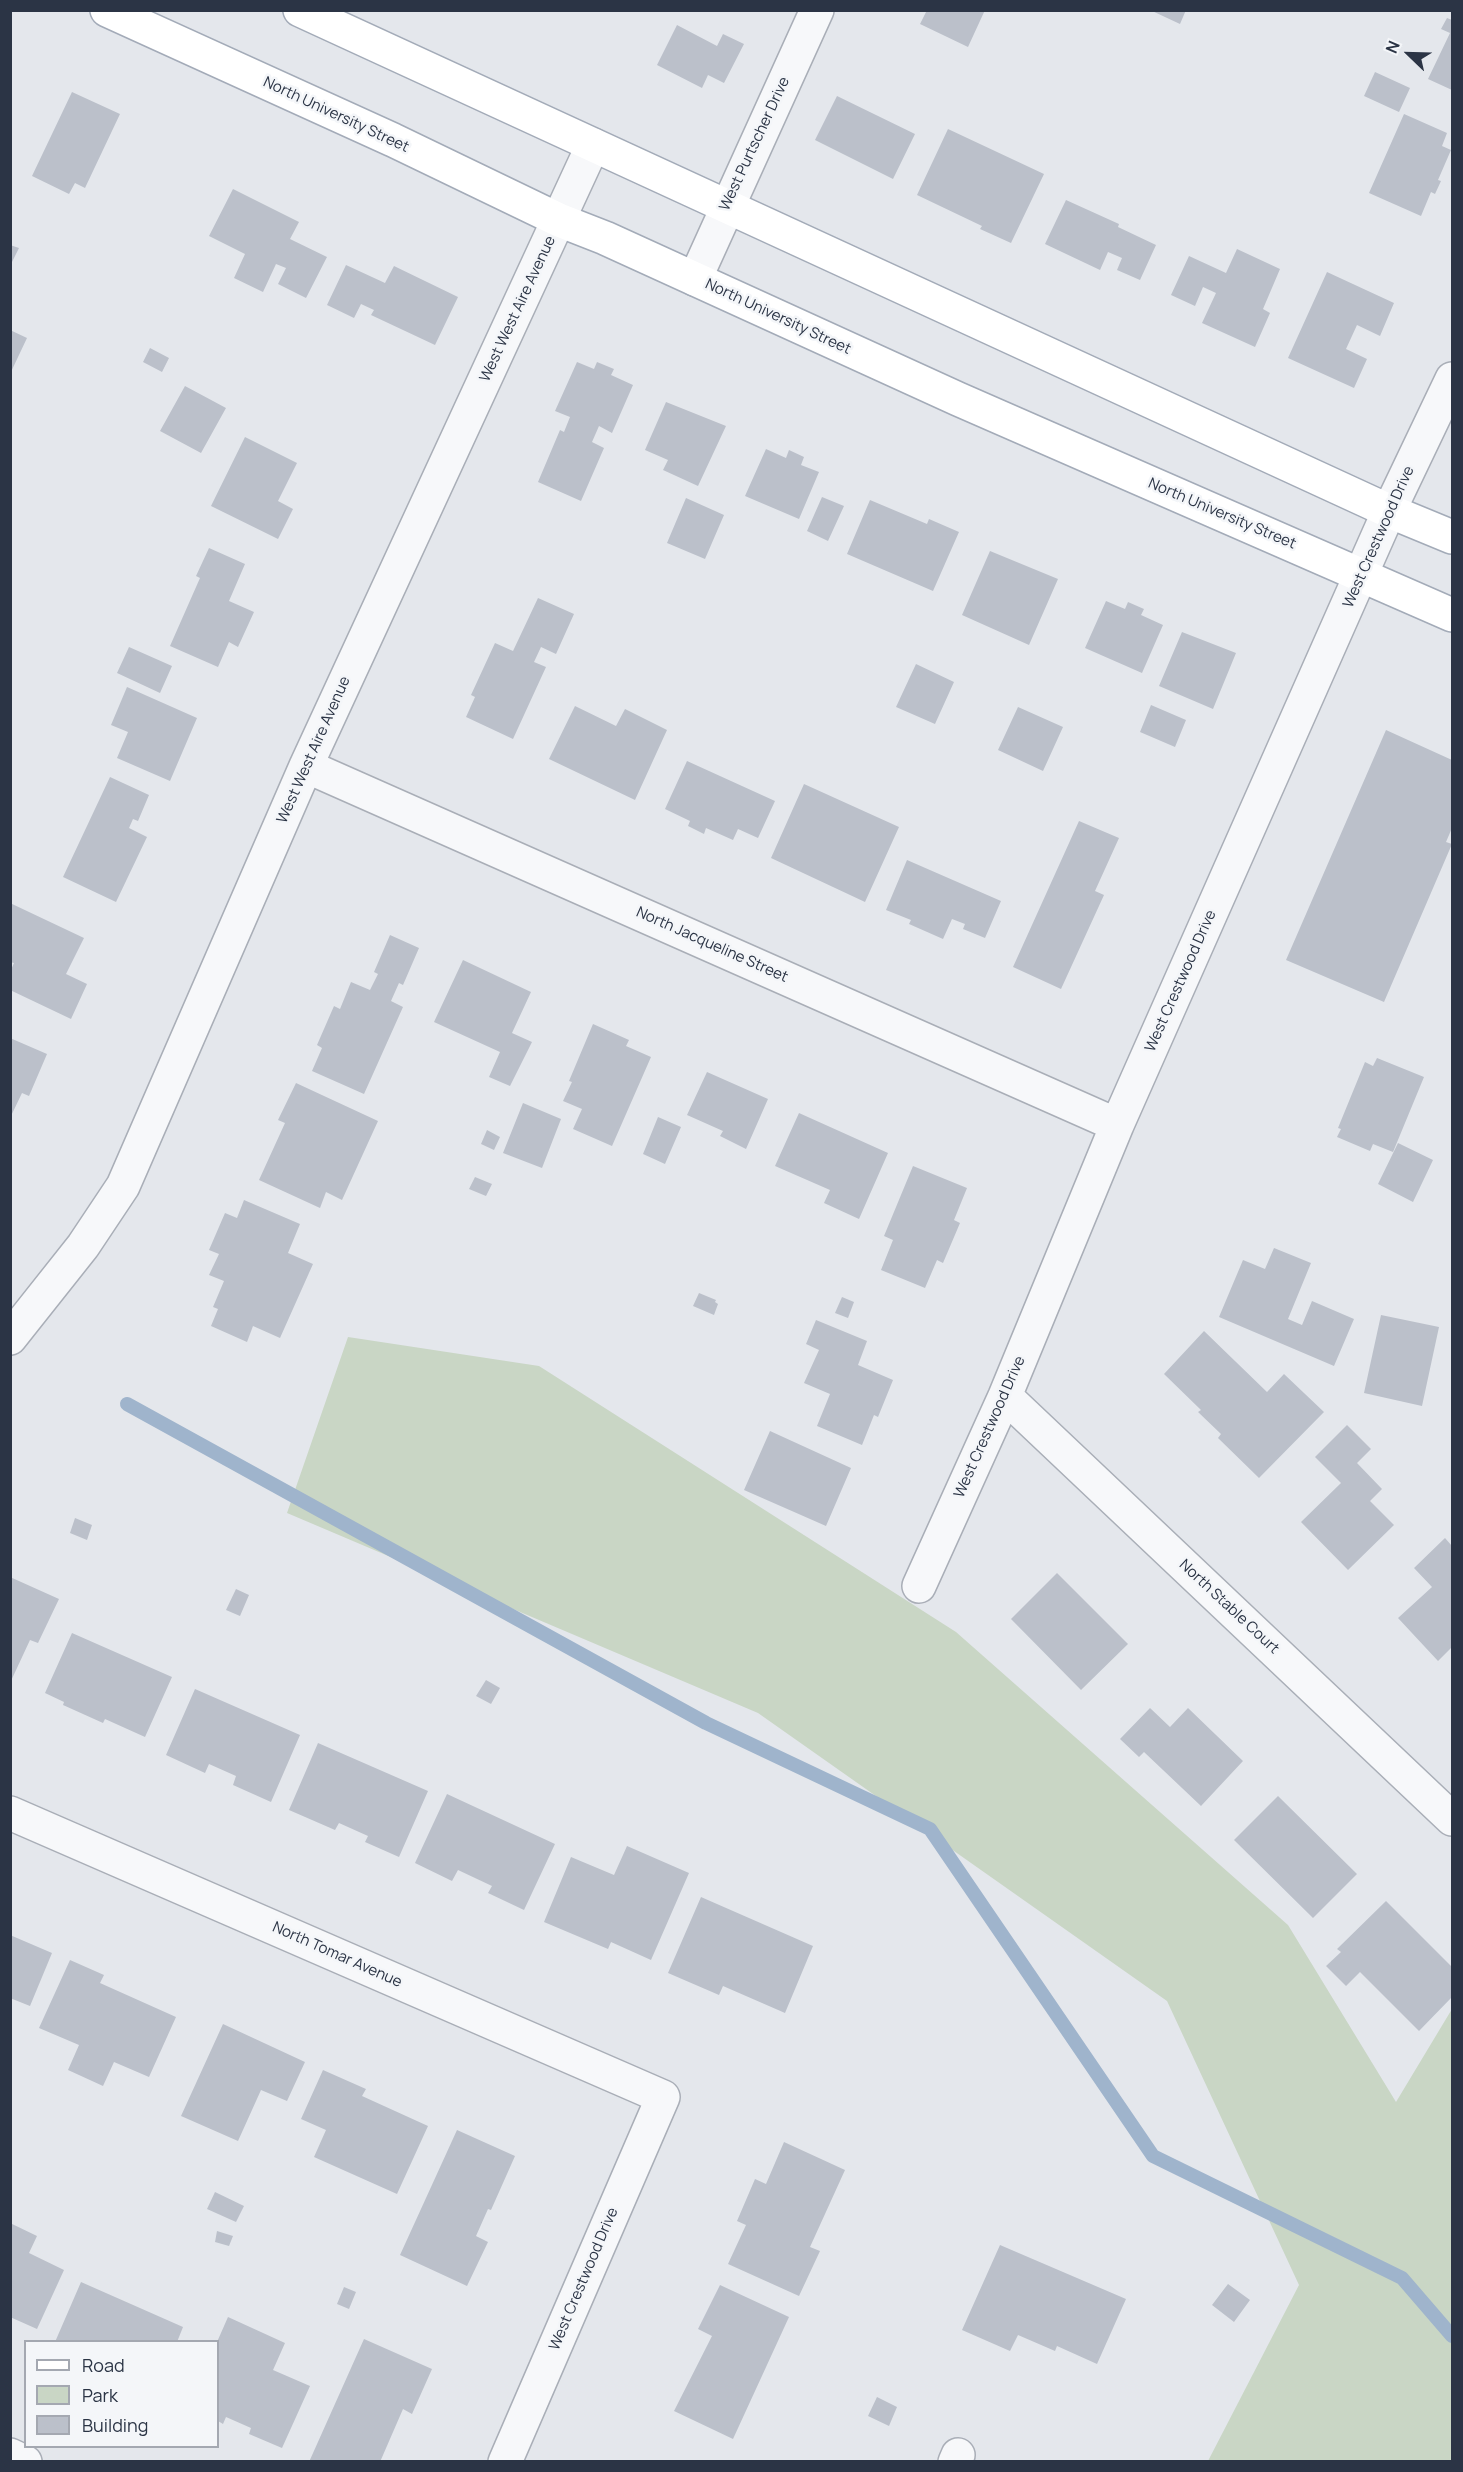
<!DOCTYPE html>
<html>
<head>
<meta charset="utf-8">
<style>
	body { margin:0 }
	#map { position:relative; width:1463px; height:2472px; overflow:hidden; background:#e4e7ec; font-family:Manrope,sans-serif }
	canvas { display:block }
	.frame { position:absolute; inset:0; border:12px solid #2b3445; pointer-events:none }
	.legend { position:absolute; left:24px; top:2340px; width:195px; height:108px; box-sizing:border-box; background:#f4f6f9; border:2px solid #a4a8b1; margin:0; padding:8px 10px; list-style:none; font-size:18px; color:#2b3445 }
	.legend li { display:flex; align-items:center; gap:12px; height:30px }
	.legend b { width:30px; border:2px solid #a4a8b1 }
	.north { position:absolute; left:1379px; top:24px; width:60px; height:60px; -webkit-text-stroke:4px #f4f6f9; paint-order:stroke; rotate:293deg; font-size:16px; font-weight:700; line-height:24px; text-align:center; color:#2b3445 }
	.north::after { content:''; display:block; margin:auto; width:21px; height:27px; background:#2b3445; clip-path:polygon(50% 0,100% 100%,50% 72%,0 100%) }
</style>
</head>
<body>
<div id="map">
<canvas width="1463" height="2472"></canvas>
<div class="frame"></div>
<ul class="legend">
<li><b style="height:8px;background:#fff"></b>Road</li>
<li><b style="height:16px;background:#c9d6c5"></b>Park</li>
<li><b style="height:16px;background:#bbc0ca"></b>Building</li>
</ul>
<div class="north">N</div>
</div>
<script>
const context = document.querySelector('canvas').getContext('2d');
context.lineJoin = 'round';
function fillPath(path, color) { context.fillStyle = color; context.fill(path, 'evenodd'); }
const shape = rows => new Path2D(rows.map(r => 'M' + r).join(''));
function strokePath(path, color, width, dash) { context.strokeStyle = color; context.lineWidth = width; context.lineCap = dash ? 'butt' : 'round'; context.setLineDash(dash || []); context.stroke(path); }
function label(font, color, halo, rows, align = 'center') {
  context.font = font + ' Manrope,sans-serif'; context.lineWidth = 5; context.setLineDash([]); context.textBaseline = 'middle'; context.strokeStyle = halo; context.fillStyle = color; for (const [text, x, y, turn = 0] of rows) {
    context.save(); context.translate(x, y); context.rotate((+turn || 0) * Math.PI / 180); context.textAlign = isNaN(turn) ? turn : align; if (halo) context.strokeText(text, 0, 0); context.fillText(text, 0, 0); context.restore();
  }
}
const green = shape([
	[348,1337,539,1366,956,1632,1288,1925,1396,2102,1452,2009,1452,2461,1208,2461,1299,2285,1167,2001,758,1713,287,1513]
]);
const stream = shape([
	[127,1404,706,1723,930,1829,1153,2156,1402,2278,1452,2336]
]);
const building = shape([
	[927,10,985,10,968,47,920,24],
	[1150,10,1186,10,1180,24],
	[1447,18,1452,20,1452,90,1428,79,1450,33,1441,29],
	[677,25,717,46,723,34,744,44,724,83,708,75,702,88,657,65],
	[1375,72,1410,88,1399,112,1364,96],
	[72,92,120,114,85,188,75,183,69,194,32,176],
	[837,96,915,134,893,179,815,140],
	[1404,114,1447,133,1442,146,1451,150,1438,180,1441,181,1435,194,1431,192,1421,216,1369,193],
	[948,129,1044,174,1011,243,980,229,982,226,917,195],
	[233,189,299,222,290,239,327,257,306,298,278,284,286,268,276,264,263,292,234,278,245,254,209,236],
	[1066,200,1119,224,1118,227,1156,245,1140,280,1117,270,1122,258,1108,252,1100,270,1045,244],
	[10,245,19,248,10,266],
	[1237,249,1280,269,1263,309,1270,313,1255,347,1202,323,1216,293,1203,287,1195,306,1171,295,1189,256,1226,273],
	[346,265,385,283,394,266,458,297,435,345,371,315,374,310,361,304,354,318,327,305],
	[1327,272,1394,303,1380,336,1357,325,1346,349,1367,359,1354,388,1288,358],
	[10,330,27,338,10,374],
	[150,348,169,358,162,372,143,362],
	[577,362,594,369,597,362,614,369,611,375,633,385,612,433,599,426,592,442,604,448,581,501,538,482,560,430,564,432,570,417,555,411],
	[185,386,226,408,201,453,160,431],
	[666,402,726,426,698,486,663,470,668,460,645,450],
	[245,437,297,463,278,501,293,509,278,539,211,506],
	[766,449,786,458,789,450,804,457,801,465,819,472,799,519,745,496],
	[822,497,844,506,828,541,807,531],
	[686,498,724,515,705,559,667,543],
	[870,500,927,524,929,519,959,532,933,591,847,554],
	[209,548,245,564,229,601,254,612,238,647,229,642,218,667,170,646,200,578,196,576],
	[990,551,1058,579,1029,645,962,615],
	[538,598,574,614,556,654,541,647,534,662,546,667,513,739,466,717,475,697,471,695,495,643,513,651],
	[1106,601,1125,609,1128,602,1144,609,1141,615,1163,625,1142,673,1085,648],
	[1182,632,1236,653,1213,709,1159,686],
	[129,647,172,666,160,693,117,673],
	[916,664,954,682,935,724,896,707],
	[127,687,197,718,170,781,117,758,128,732,111,725],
	[1151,705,1186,720,1175,747,1140,732],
	[575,706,616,726,625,709,667,730,635,800,549,759],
	[1018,707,1063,727,1043,771,998,750],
	[1386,730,1452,760,1452,828,1446,842,1452,844,1384,1002,1286,960],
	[687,761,775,801,758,838,738,829,733,840,706,828,704,834,688,826,690,821,665,809],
	[110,777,149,795,138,821,133,819,129,828,147,837,116,902,63,877],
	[804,784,899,827,865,902,771,858],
	[1079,821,1119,838,1095,891,1104,895,1061,989,1013,967],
	[907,860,1001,901,985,938,963,929,965,924,952,919,943,939,909,924,911,920,886,910],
	[10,903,84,938,66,974,87,984,71,1019,10,990,10,972,14,963,10,962],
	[390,935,419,948,403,985,399,983,391,1001,403,1007,364,1094,312,1071,322,1048,317,1045,334,1006,340,1009,351,982,370,990,378,974,374,972],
	[463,960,531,992,512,1033,532,1042,510,1086,489,1077,500,1052,434,1022],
	[593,1024,629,1040,626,1046,651,1057,612,1146,573,1129,582,1109,563,1101,572,1082,569,1081],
	[10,1038,47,1054,29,1096,22,1093,10,1118],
	[1377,1058,1424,1077,1393,1152,1373,1144,1370,1151,1337,1137,1341,1129,1338,1128,1365,1062,1373,1066],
	[707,1072,768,1099,746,1149,720,1136,723,1131,687,1115],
	[296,1083,378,1121,342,1200,326,1192,320,1208,259,1180,285,1123,278,1120],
	[523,1103,561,1119,542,1168,503,1153],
	[799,1113,888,1153,859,1219,824,1203,830,1190,775,1166],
	[658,1117,681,1127,665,1164,643,1154],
	[487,1130,500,1137,494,1150,481,1144],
	[1398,1143,1433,1160,1413,1202,1378,1184],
	[913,1166,967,1188,954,1220,960,1223,943,1263,937,1260,925,1288,881,1270,893,1240,884,1236],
	[475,1177,492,1184,486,1196,469,1189],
	[244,1200,300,1224,288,1253,313,1264,280,1338,253,1326,247,1342,211,1326,218,1309,213,1307,224,1281,209,1275,219,1254,209,1250,225,1213,237,1218],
	[1274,1248,1311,1263,1288,1319,1302,1325,1312,1301,1354,1319,1334,1366,1219,1317,1243,1260,1265,1269],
	[699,1293,716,1300,715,1302,718,1304,714,1315,693,1306],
	[842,1297,854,1302,848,1318,835,1313],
	[1381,1315,1439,1327,1422,1406,1364,1393],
	[816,1320,867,1341,858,1365,893,1380,878,1417,874,1415,862,1445,817,1426,830,1394,804,1383,819,1350,806,1344],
	[1204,1331,1267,1392,1284,1374,1324,1412,1259,1478,1218,1438,1221,1434,1198,1412,1201,1410,1164,1374],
	[1347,1425,1371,1449,1357,1463,1382,1489,1370,1501,1394,1525,1348,1570,1301,1522,1341,1483,1315,1457],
	[770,1431,851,1468,826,1526,744,1490],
	[75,1518,92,1525,87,1540,70,1533],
	[1445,1538,1452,1546,1452,1647,1438,1661,1398,1618,1432,1587,1414,1568],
	[1057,1573,1128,1644,1081,1690,1011,1619],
	[10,1577,59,1599,38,1643,30,1640,10,1683],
	[236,1589,249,1595,240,1616,226,1610],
	[72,1633,172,1677,145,1737,105,1719,103,1723,63,1705,64,1702,45,1693],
	[486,1680,500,1688,491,1704,476,1696],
	[195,1689,300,1735,271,1802,233,1785,236,1776,209,1764,205,1773,166,1755],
	[1150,1708,1170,1727,1188,1708,1243,1761,1201,1806,1144,1752,1139,1757,1120,1739],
	[318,1743,428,1791,399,1857,365,1842,368,1836,339,1823,335,1830,289,1810],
	[447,1794,555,1844,524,1910,488,1893,492,1886,458,1870,452,1881,415,1863],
	[1278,1796,1357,1874,1313,1918,1234,1840],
	[627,1846,689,1873,651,1960,611,1942,608,1949,544,1922,571,1857,614,1875],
	[701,1897,813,1946,785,2013,723,1986,719,1995,668,1973],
	[1386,1901,1452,1967,1452,1997,1419,2031,1360,1972,1346,1986,1326,1966,1341,1952,1337,1949],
	[10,1935,52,1953,30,2006,10,1998],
	[70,1960,104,1975,100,1983,176,2017,149,2077,114,2062,103,2086,68,2070,79,2045,39,2028],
	[223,2024,305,2062,287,2101,261,2090,238,2141,181,2116],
	[323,2070,366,2089,362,2096,428,2126,397,2194,314,2157,326,2130,301,2119],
	[457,2130,515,2156,491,2210,488,2209,476,2236,488,2242,467,2286,400,2255],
	[784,2142,845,2170,810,2247,820,2251,799,2296,728,2264,746,2225,737,2221,755,2179,766,2184],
	[215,2192,244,2206,236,2222,207,2209],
	[10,2223,37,2236,29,2253,64,2270,37,2329,10,2317],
	[217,2231,233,2236,229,2246,215,2242],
	[1000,2245,1126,2299,1097,2364,1057,2346,1055,2351,1018,2335,1010,2351,962,2330],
	[81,2282,183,2327,177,2342,55,2342],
	[1228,2284,1250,2300,1234,2322,1212,2305],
	[720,2285,789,2317,733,2439,674,2411,712,2336,698,2329],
	[344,2287,356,2292,349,2309,337,2304],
	[228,2317,285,2343,273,2370,310,2386,282,2448,249,2434,251,2428,226,2417,223,2424,218,2421,217,2342],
	[364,2339,432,2369,412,2414,403,2409,380,2462,309,2462],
	[877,2397,897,2407,889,2426,868,2416]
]);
const minor = shape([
	[695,279,817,10],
	[306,766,1117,1125],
	[10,1338,83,1246,123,1186,306,766,593,145],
	[1005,1396,1452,1819],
	[919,1586,1005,1396,1117,1125,1389,511,1452,379],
	[10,1813,663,2097,505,2462],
	[10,2455,25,2462],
	[955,2462,958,2455]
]);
const major = shape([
	[107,10,393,140,559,220,605,238,958,399,1452,615],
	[300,10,1389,511,1452,537]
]);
const streetNames = [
	["North University Street",336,115,25],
	["West Purtscher Drive",755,144,-65],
	["West West Aire Avenue",518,309,-65],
	["North University Street",778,317,25],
	["North University Street",1222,514,23],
	["West Crestwood Drive",1379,537,-66],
	["West West Aire Avenue",314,750,-66],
	["North Jacqueline Street",712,945,24],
	["West Crestwood Drive",1181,981,-66],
	["West Crestwood Drive",990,1427,-66],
	["North Stable Court",1229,1607,43],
	["North Tomar Avenue",337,1955,24],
	["West Crestwood Drive",584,2279,-67]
];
fillPath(green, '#c9d6c5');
strokePath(stream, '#9fb4cc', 14);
fillPath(building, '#bbc0ca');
strokePath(minor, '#a9aeb7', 36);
strokePath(major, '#a3abb8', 36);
strokePath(minor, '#f7f8fa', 33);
strokePath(major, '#fff', 33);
label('15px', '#2b3445', '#f4f6f9', streetNames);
</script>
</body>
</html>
